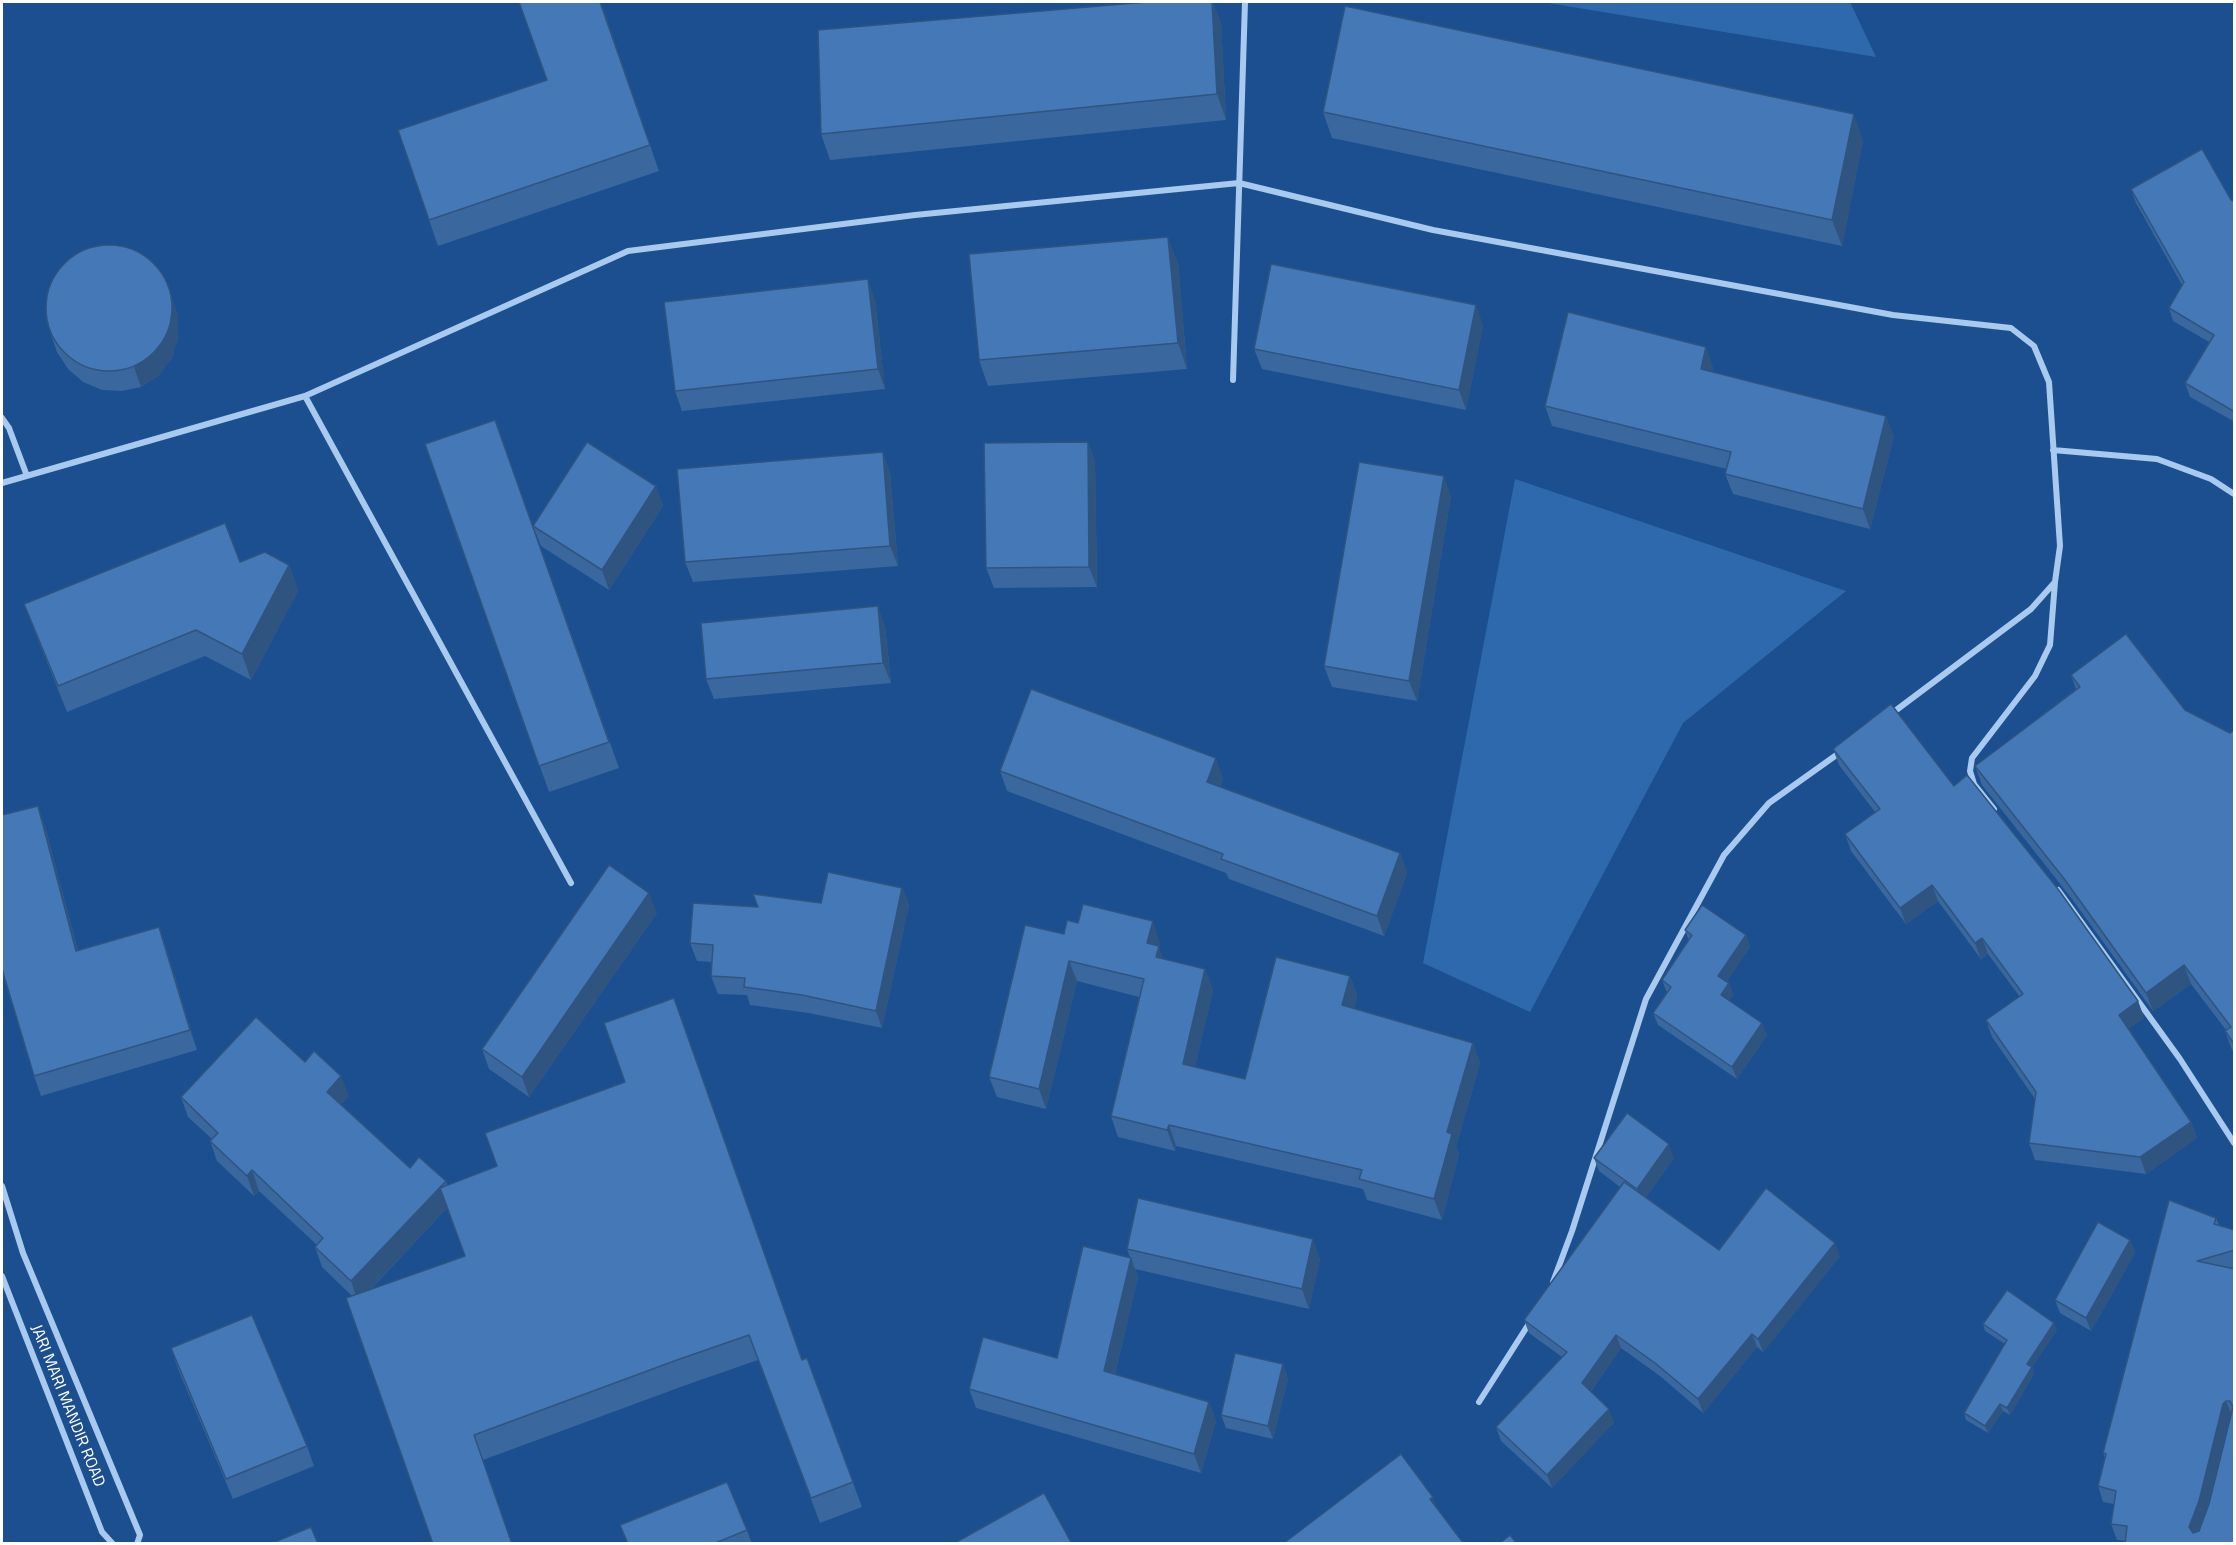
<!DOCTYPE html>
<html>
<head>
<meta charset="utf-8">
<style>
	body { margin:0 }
	#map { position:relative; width:2236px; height:1545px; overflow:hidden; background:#1b4f8f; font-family:"Titillium Web",sans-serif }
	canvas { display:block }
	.frame { position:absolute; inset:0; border:3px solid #fff; pointer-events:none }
</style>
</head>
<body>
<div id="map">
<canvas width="2236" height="1545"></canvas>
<div class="frame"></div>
</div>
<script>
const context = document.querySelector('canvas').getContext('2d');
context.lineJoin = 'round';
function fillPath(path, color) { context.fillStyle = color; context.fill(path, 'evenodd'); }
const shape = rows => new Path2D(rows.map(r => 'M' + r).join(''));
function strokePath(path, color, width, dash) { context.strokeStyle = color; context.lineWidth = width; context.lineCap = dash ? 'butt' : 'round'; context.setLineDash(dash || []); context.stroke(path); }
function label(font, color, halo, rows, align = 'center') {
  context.font = font + ' "Titillium Web",sans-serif'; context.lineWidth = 4.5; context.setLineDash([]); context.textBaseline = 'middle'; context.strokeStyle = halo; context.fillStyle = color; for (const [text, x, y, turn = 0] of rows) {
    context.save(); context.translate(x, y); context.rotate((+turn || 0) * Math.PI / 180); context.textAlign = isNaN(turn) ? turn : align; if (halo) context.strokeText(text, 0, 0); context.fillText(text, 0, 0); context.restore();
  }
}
const green = shape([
	[1542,2,1850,2,1876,57],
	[1515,479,1846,591,1683,723,1530,1012,1423,963]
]);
const street = shape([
	[1233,380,1245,2],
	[305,396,571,883],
	[2,418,9,428,27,476],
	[2053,450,2157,459,2211,479,2234,494],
	[2,483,305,396,628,251,915,215,1239,183,1433,230,1893,315,2011,328,2034,346,2049,382,2060,546,2055,582,2031,609,1891,714],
	[1994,809,1974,784,1970,771,1972,758,2035,676,2050,645,2055,582],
	[2058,890,2180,1059,2234,1143],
	[2,1186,23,1253,140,1535,137,1544],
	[2,1276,102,1532,113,1544],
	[1553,1282,1572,1231,1646,999,1724,855,1769,803,1842,751],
	[1479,1402,1530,1322]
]);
const wall = shape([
	[519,2,601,2,659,171,438,246,429,220,547,80],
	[1221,22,1226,120,830,160,821,134],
	[1323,112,1863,140,1842,246,1332,138],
	[2131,189,2235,201,2235,422,2190,397,2185,383,2209,342,2173,321,2169,308,2182,285,2136,203],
	[1178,263,1187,369,988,386,979,360],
	[875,300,885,389,682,411,675,391],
	[178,315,178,337,172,358,159,375,141,387,122,391,102,390,83,382,68,369,57,352,50,332],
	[1483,325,1466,410,1262,369,1254,349],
	[1713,367,1712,372,1894,436,1870,529,1733,494,1725,474,1727,469,1552,426,1545,406],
	[495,420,619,768,549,792,425,444],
	[1088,442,1095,462,1097,587,994,588,986,568],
	[890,472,898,566,693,582,685,562],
	[656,486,663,506,609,590,541,546,533,526],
	[1451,496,1417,701,1332,687,1324,666],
	[240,562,289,565,298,591,251,680,205,656,67,712,34,630,24,604],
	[885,626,891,683,714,699,706,679],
	[2071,675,2185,710,2230,733,2235,730,2235,1054,2232,1050,2225,1031,2226,1030,2191,984,2153,1011,2072,899,1982,785,1975,766,2076,689],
	[1833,749,1954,786,2138,1001,2144,1018,2128,1029,2191,1122,2197,1138,2146,1174,2035,1160,2029,1143,2035,1099,1992,1037,1986,1020,2020,997,1988,954,1981,959,1938,901,1906,924,1851,851,1845,834,1875,812,1839,765],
	[1000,771,1223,778,1220,787,1400,853,1407,873,1384,936,1229,879,1226,873,1007,791],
	[2,815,45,826,78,951,159,927,166,947,197,1050,41,1096,34,1076,3,975,2,976],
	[902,888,909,905,882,1028,809,1013,750,1005,747,995,718,994,711,976,712,962,697,961,690,943,758,907,753,894,821,903],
	[657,913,529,1097,489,1069,482,1049],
	[1685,930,1746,935,1750,947,1727,981,1729,983,1733,995,1729,1000,1767,1035,1737,1079,1658,1025,1653,1013,1667,993,1662,980,1689,941],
	[1064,934,1160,942,1159,947,1163,959,1205,969,1213,990,1195,1067,1245,1079,1350,976,1357,996,1354,1009,1473,1043,1480,1063,1456,1147,1459,1154,1442,1220,1367,1200,1363,1189,1176,1146,1175,1151,1118,1137,1111,1116,1139,997,1077,981,1046,1109,997,1097,989,1077],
	[305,1062,349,1096,341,1104,410,1168,446,1181,447,1185,802,1359,807,1358,862,1507,820,1523,758,1360,686,1385,483,1460,352,1296,322,1267,315,1247,317,1245,259,1191,254,1196,217,1161,210,1141,212,1139,188,1117,181,1097],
	[447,1208,465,1256,370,1290],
	[1594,1158,1674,1158,1646,1197,1719,1250,1840,1256,1763,1352,1757,1347,1703,1413,1660,1376,1621,1348,1591,1391,1614,1422,1552,1488,1501,1441,1496,1427,1562,1357,1529,1333,1524,1320,1620,1187,1599,1171],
	[2216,1218,2219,1225,2235,1230,2235,1268,2231,1269,2235,1269,2235,1544,2125,1541,2117,1540,2111,1524,2114,1504,2103,1502,2098,1486,2105,1458,2103,1453],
	[2231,1418,2209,1504,2206,1513,2229,1420],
	[2130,1240,2135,1253,2091,1331,2060,1313,2055,1300],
	[1127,1249,1320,1259,1309,1309,1135,1269,1138,1277,1115,1374,1209,1402,1216,1421,1201,1473,976,1408,969,1389,1057,1358,1130,1257],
	[1983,1324,2057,1330,2032,1367,2034,1374,2010,1415,2003,1411,1988,1433,1966,1420,1964,1413,2005,1344,1985,1331],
	[171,1348,307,1446,314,1466,233,1499,178,1369],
	[1288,1378,1273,1439,1226,1428,1221,1415],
	[620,1525,747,1530,752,1544,627,1544]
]);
const shadedWall = shape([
	[600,2,601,2,659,171,650,145],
	[1212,2,1213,2,1221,22,1226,120,1217,94],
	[1854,114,1863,140,1842,246,1832,220],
	[1168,237,1178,263,1187,369,1178,343],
	[868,279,875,300,885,389,878,369],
	[171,295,178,315,178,337,172,358,159,375,141,387,134,367],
	[1476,305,1483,325,1466,410,1459,390],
	[1706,347,1713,367,1708,389,1701,369],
	[1886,416,1894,436,1870,529,1863,509],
	[1088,442,1095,462,1097,587,1089,567],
	[883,452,890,472,898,566,890,546],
	[1444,476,1451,496,1417,701,1409,681],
	[656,486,663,506,609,590,602,570],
	[289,565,298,591,251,680,242,654],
	[878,606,885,626,891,683,883,663],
	[1216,758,1223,778,1214,802,1207,782],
	[38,806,45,826,83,971,76,951],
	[1400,853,1407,873,1384,936,1377,916],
	[1932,885,1938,901,1906,924,1900,908],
	[902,888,909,905,882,1028,876,1011],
	[649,893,657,913,529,1097,522,1077],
	[1153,921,1160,942,1159,947,1166,966,1156,958,1147,943],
	[159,927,166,947,197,1050,190,1030],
	[1746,935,1750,947,1723,988,1718,976],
	[1982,938,1988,954,1981,959,1975,943],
	[1069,961,1077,981,1046,1109,1039,1089],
	[2184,965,2191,984,2153,1011,2146,993],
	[1205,969,1213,990,1191,1085,1183,1064],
	[1350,976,1357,996,1350,1026,1342,1005],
	[1729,983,1733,995,1725,1007,1721,995],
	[2138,1001,2144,1018,2125,1032,2119,1015],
	[1762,1023,1767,1035,1737,1079,1732,1067],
	[1473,1043,1480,1063,1456,1147,1459,1154,1442,1220,1434,1199,1447,1132],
	[341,1076,349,1096,334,1112,327,1092],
	[2191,1122,2197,1138,2146,1174,2140,1157],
	[1169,1125,1176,1146,1175,1151,1167,1130],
	[1669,1144,1674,1158,1642,1202,1637,1189],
	[252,1170,259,1191,254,1196,247,1176],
	[440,1188,447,1208,358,1302,351,1281],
	[1313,1239,1320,1259,1309,1309,1302,1289],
	[2130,1240,2135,1253,2091,1331,2086,1318],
	[1835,1243,1840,1256,1763,1352,1758,1339],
	[1131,1258,1138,1277,1111,1390,1104,1371],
	[2054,1323,2057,1330,2032,1367,2034,1374,2010,1415,2007,1408,2027,1364],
	[1752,1334,1757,1347,1703,1413,1698,1399],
	[1616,1335,1621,1348,1587,1396,1582,1383],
	[1283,1364,1288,1378,1273,1439,1268,1426],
	[2226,1401,2232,1416,2229,1420,2205,1516,2195,1543,2189,1527,2223,1404],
	[1209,1402,1216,1421,1201,1473,1194,1454],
	[2000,1404,2003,1411,1988,1433,1985,1426],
	[1609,1409,1614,1422,1552,1488,1547,1475],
	[1433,1497,1439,1514,1430,1499]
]);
const building = shape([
	[519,2,600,2,650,145,429,220,398,130,547,80,519,2],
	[1147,2,1212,2,1217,94,821,134,818,30,1147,2],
	[1345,6,1854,114,1832,220,1323,112,1345,6],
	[2202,149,2231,200,2235,201,2235,412,2185,383,2214,335,2169,308,2184,282,2131,189,2202,149],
	[1168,237,1178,343,979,360,969,254,1168,237],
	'46 308a63 63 0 1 1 126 0a63 63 0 1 1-126 0Z',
	[1271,264,1476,305,1459,390,1254,349,1271,264],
	[868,279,878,369,675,391,664,302,868,279],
	[1568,312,1706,347,1701,369,1886,416,1863,509,1725,474,1731,452,1545,406,1568,312],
	[495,420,609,742,539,766,425,444,495,420],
	[587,442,656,486,602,570,533,526,587,442],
	[1088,442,1089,567,986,568,984,443,1088,442],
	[883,452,890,546,685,562,677,469,883,452],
	[1359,462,1444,476,1409,681,1324,666,1359,462],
	[225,523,240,562,265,552,289,565,242,654,196,630,58,686,24,604,225,523],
	[878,606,883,663,706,679,701,623,878,606],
	[2126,634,2185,710,2230,733,2235,730,2235,1045,2225,1031,2231,1027,2184,965,2146,993,2065,880,1975,766,2080,687,2071,675,2126,634],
	[1031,689,1216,758,1207,782,1400,853,1377,916,1221,859,1223,854,1000,771,1031,689],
	[1891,704,1954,786,1967,775,2058,889,2138,1001,2119,1015,2191,1122,2140,1157,2029,1143,2036,1092,1986,1020,2023,994,1982,938,1975,943,1932,885,1900,908,1845,834,1880,809,1833,749,1891,704],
	[38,806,76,951,159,927,190,1030,34,1076,2,969,2,815,38,806],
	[609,865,649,893,522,1077,482,1049,609,865],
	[828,872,902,888,876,1011,802,995,744,987,745,978,711,976,713,945,690,943,693,903,758,907,753,894,821,903,828,872],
	[1083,904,1153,921,1147,943,1159,946,1156,957,1205,969,1183,1064,1245,1079,1276,957,1350,976,1342,1005,1473,1043,1447,1132,1452,1134,1434,1199,1359,1179,1362,1170,1169,1125,1167,1130,1111,1116,1144,979,1069,961,1039,1089,989,1077,1025,925,1064,934,1067,920,1078,923,1083,904],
	[1702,905,1746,935,1718,976,1729,983,1721,995,1762,1023,1732,1067,1653,1013,1671,987,1662,980,1692,935,1685,930,1702,905],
	[674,998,802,1360,807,1358,853,1482,811,1498,749,1335,677,1360,474,1435,512,1544,433,1544,346,1298,465,1256,440,1188,497,1166,485,1133,625,1082,604,1023,674,998],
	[256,1017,305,1062,314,1051,341,1076,327,1092,410,1168,419,1157,446,1181,351,1281,315,1247,323,1238,252,1170,247,1176,210,1141,218,1133,181,1097,256,1017],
	[1627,1113,1669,1144,1637,1189,1594,1158,1627,1113],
	[1624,1182,1719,1250,1766,1188,1835,1243,1758,1339,1752,1334,1698,1399,1655,1363,1616,1335,1582,1383,1609,1409,1547,1475,1496,1427,1567,1352,1524,1320,1624,1182],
	[1138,1198,1313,1239,1302,1289,1127,1249,1138,1198],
	[2169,1200,2216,1218,2214,1224,2235,1230,2235,1250,2197,1261,2235,1269,2235,1544,2125,1544,2127,1526,2111,1524,2116,1491,2098,1486,2106,1454,2103,1453,2169,1200],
	[2226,1401,2230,1401,2233,1407,2209,1504,2199,1531,2193,1533,2189,1527,2199,1501,2223,1404,2226,1401],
	[2098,1222,2130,1240,2086,1318,2055,1300,2098,1222],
	[1083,1246,1131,1258,1104,1371,1209,1402,1194,1454,969,1389,983,1337,1057,1358,1083,1246],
	[2007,1290,2054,1323,2027,1364,2032,1367,2007,1408,2000,1404,1985,1426,1964,1413,2007,1340,1983,1324,2007,1290],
	[252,1315,307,1446,226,1479,171,1348,252,1315],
	[1235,1353,1283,1364,1268,1426,1221,1415,1235,1353],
	[1401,1454,1433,1497,1430,1499,1464,1544,1284,1543,1401,1454],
	[727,1482,747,1530,713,1544,628,1544,620,1525,727,1482],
	[1044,1493,1072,1544,953,1544,1044,1493],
	[311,1527,318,1544,270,1544,311,1527],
	[1510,1535,1517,1544,1499,1544,1510,1535]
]);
const streetNames = [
	["JARI MARI MANDIR ROAD",67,1406,68]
];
fillPath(green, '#2e69ad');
strokePath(street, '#a9c9ee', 6);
fillPath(wall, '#3a679d');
fillPath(shadedWall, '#305480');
fillPath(building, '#4478b7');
strokePath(building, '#305480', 1.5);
label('16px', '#fff', '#1b4f8f', streetNames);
</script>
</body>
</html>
